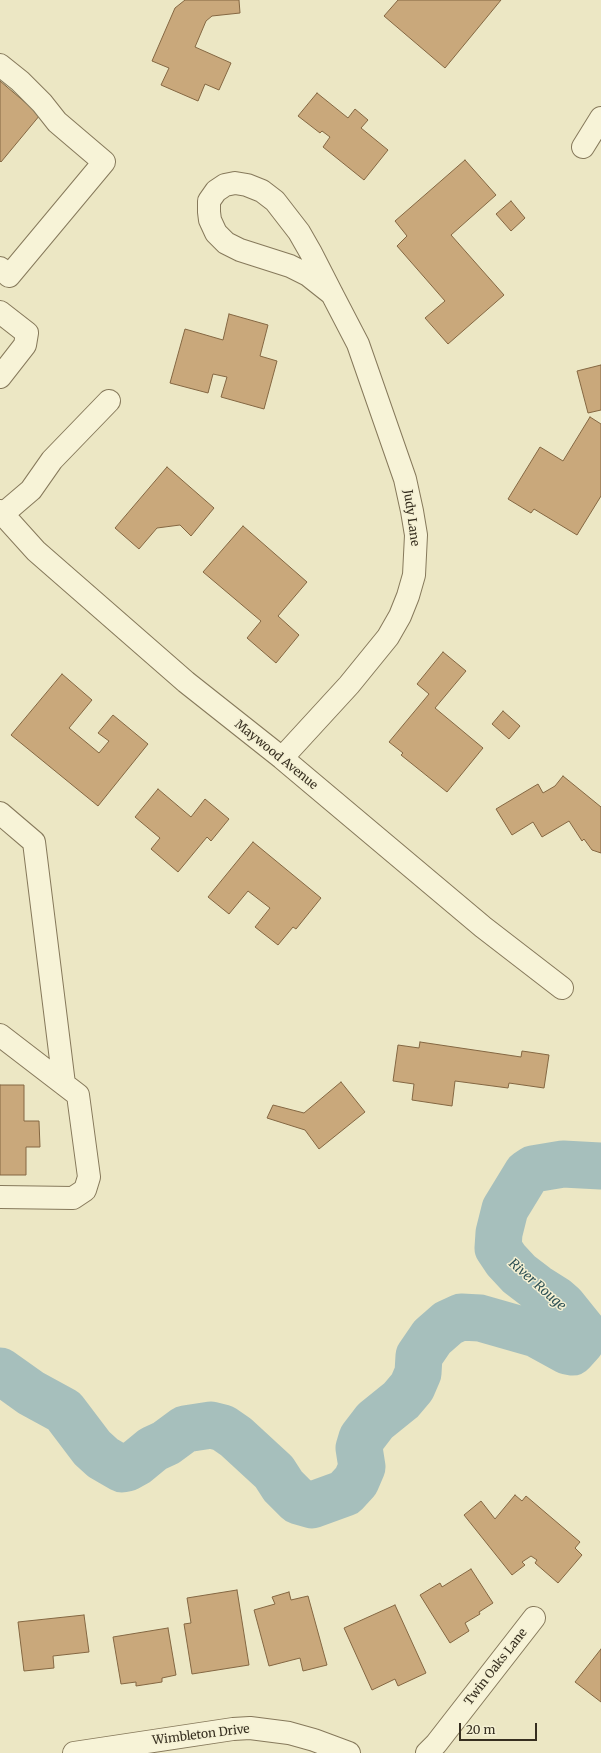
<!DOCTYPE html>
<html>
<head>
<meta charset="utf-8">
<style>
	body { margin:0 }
	#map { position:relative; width:601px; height:1753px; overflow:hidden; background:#ece7c4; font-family:Merriweather,serif }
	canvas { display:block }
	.scale { position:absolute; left:459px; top:1723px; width:78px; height:18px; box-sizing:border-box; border:2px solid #362e1f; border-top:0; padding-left:5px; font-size:12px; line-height:14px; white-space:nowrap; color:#362e1f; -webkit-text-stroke:3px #f4f0d3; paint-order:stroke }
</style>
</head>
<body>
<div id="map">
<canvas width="601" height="1753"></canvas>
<div class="scale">20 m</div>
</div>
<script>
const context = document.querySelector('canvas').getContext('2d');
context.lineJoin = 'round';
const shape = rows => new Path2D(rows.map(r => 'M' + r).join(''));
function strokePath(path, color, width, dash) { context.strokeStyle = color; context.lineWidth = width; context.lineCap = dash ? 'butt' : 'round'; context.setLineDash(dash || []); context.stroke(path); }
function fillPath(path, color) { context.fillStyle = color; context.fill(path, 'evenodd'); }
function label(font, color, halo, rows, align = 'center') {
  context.font = font + ' Merriweather,serif'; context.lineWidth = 3; context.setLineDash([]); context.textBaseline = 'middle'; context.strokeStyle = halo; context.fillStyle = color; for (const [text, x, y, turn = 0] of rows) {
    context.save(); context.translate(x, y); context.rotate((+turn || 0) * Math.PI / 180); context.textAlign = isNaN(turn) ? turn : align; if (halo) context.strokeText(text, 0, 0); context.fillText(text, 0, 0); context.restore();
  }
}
const river = shape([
	[0,1371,31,1393,64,1411,92,1448,103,1458,122,1469,127,1468,136,1463,153,1449,166,1443,185,1429,211,1425,223,1428,236,1437,274,1472,283,1486,298,1501,312,1505,345,1493,356,1481,362,1467,359,1448,362,1438,375,1421,401,1400,412,1387,418,1373,419,1356,432,1337,448,1323,461,1317,480,1318,536,1334,567,1351,572,1352,581,1342,584,1332,563,1306,555,1299,536,1287,519,1274,506,1260,498,1248,499,1233,505,1209,527,1173,533,1169,563,1164,601,1166]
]);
const building = shape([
	[185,0,239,0,240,13,212,16,206,21,195,47,231,63,219,90,205,84,198,101,161,85,169,68,152,61,175,8,185,0],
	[398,0,501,0,445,68,384,16,398,0],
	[0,81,40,115,1,162,0,161,0,81],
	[317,93,348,118,355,109,368,120,361,128,388,150,364,180,323,147,330,137,322,131,320,133,298,116,317,93],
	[465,160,496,195,451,235,504,295,448,344,425,318,445,301,397,246,407,236,395,221,465,160],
	[511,201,525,218,511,231,496,214,511,201],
	[229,314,268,325,260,356,277,361,264,409,221,397,227,377,213,374,208,393,170,383,185,329,223,340,229,314],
	[601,365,601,410,588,413,577,371,601,365],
	[590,417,601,424,601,496,577,535,534,509,531,513,508,499,540,447,563,461,590,417],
	[167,467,214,508,191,536,180,525,157,528,139,549,115,528,167,467],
	[243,526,307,582,278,616,299,635,276,663,247,638,261,621,203,572,243,526],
	[443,652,466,671,435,708,483,748,447,792,401,755,403,753,389,742,429,694,417,684,443,652],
	[62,674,92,700,69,728,99,753,109,741,98,733,113,715,148,744,98,806,11,735,62,674],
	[503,711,520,726,509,739,492,724,503,711],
	[563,776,601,807,601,853,592,850,584,839,582,841,569,821,542,837,533,822,512,835,496,809,538,784,543,793,555,786,563,776],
	[158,789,191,817,205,799,229,819,211,841,207,837,178,872,151,849,160,838,135,817,158,789],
	[253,842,321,898,296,929,293,927,278,945,255,927,270,908,248,891,229,914,208,897,253,842],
	[420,1042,521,1057,522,1051,549,1055,544,1088,509,1083,508,1088,455,1081,452,1106,412,1100,414,1084,393,1081,398,1045,419,1048,420,1042],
	[341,1082,365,1112,319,1149,305,1130,267,1118,273,1105,304,1113,341,1082],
	[0,1085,24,1085,24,1121,39,1121,40,1147,26,1147,26,1175,0,1175,0,1085],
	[515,1495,522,1501,526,1496,580,1542,575,1548,582,1555,558,1583,535,1563,537,1560,531,1556,522,1562,525,1565,512,1575,464,1515,481,1501,495,1519,515,1495],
	[471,1569,493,1603,479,1612,480,1614,465,1623,469,1631,450,1643,420,1595,440,1583,442,1587,471,1569],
	[237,1590,249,1665,192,1674,184,1624,191,1623,187,1598,237,1590],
	[289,1592,291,1600,308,1596,327,1665,303,1671,300,1658,269,1666,254,1610,275,1604,272,1597,289,1592],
	[395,1605,426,1673,398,1686,395,1679,372,1690,344,1628,395,1605],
	[84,1615,89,1652,53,1656,54,1668,24,1671,18,1622,84,1615],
	[168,1628,176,1675,162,1678,162,1682,136,1686,136,1682,121,1684,113,1637,168,1628],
	[601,1649,601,1702,575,1682,601,1649]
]);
const minor = shape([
	[0,65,20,81,42,103,57,122,104,162,9,276,0,268],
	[583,147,601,118],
	[0,312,27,333,25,345,0,377],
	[0,511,36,551,186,682,282,758,483,927,562,988],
	[3,514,31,490,52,460,109,401],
	[282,758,349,685,388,637,400,616,408,596,414,575,416,535,412,511,405,479,358,344,332,294,311,253,299,232,275,201,262,191,247,185,235,183,225,185,216,191,209,201,209,212,210,220,216,233,226,243,240,250,290,266,308,275,332,294],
	[0,813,34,842,64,1084],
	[0,1035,78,1095,89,1177,85,1190,73,1198,0,1197],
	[74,1753,233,1729,250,1728,289,1733,314,1740,349,1753],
	[427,1753,436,1744,534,1618]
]);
const streetNames = [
	["Judy Lane",411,518,82],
	["Maywood Avenue",276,755,39],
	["Twin Oaks Lane",496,1667,-52],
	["Wimbleton Drive",201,1735,-7]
];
const waterNames = [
	["River Rouge",537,1285,41]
];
strokePath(river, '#a6bfbc', 47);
fillPath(building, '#c9a87b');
strokePath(building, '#846742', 1);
strokePath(minor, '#86795b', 24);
strokePath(minor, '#f7f3d7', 22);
label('12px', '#362e1f', '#f4f0d3', streetNames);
label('italic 13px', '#2e5155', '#f4f0d3', waterNames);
</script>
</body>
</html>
